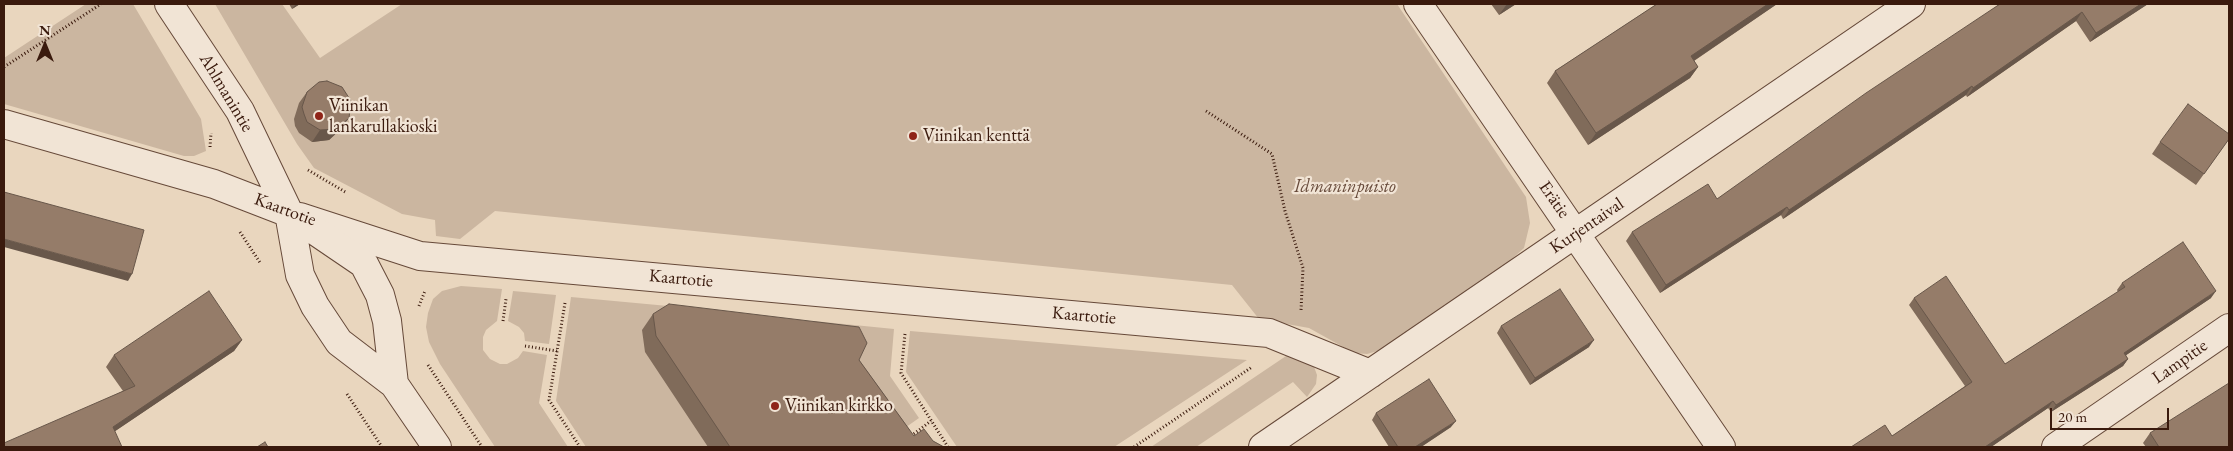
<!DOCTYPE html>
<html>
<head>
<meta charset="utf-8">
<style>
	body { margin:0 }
	#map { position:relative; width:2233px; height:451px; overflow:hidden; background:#e9d6be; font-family:"EB Garamond",serif }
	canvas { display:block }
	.frame { position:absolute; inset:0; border:5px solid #3a1a0d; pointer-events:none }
	.north { position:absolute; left:20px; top:20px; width:50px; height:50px; -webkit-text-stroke:4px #f1e4d5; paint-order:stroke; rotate:0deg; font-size:14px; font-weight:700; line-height:20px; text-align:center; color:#3a1a0d }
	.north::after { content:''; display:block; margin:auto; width:18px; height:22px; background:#3a1a0d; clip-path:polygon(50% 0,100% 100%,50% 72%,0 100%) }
	.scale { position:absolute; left:2050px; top:408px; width:119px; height:22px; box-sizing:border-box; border:2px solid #3a1a0d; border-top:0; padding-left:6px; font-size:15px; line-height:18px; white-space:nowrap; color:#3a1a0d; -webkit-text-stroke:4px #f1e4d5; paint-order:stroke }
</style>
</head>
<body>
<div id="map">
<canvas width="2233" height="451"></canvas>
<div class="frame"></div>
<div class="north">N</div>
<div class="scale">20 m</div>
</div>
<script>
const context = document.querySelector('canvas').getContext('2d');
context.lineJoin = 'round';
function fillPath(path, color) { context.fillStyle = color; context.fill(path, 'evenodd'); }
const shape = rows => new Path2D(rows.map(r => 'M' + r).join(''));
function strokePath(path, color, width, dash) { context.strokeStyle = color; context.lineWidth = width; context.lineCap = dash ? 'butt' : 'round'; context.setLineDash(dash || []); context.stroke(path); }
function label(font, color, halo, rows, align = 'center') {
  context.font = font + ' "EB Garamond",serif'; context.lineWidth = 4.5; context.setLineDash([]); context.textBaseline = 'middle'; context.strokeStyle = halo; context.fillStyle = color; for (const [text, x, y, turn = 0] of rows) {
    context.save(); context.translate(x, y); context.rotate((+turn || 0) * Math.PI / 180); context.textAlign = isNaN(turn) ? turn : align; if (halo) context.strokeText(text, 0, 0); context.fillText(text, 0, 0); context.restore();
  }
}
const green = shape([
	[86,4,133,4,201,119,206,151,194,156,184,156,4,104,4,58],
	[215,4,282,4,320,58,402,4,1397,4,1526,197,1530,223,1524,248,1502,268,1381,350,1367,354,1354,353,1309,328,1259,319,1232,285,495,211,460,239,436,236,435,220,402,214,314,168,297,144],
	[461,286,502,289,497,321,486,330,483,337,483,350,490,359,500,364,507,364,518,358,523,351,547,355,539,403,568,447,495,447,440,364,429,342,426,327,428,313,433,299,442,291],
	[513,291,556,295,549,344,525,341,524,333,519,327,508,321],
	[571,297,722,311,708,447,586,447,556,401],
	[814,321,894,329,890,376,919,418,892,437,812,339],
	[910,331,1247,360,1114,447,957,447,906,372],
	[1289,354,1313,364,1317,375,1316,384,1307,397,1293,382,1196,447,1151,447]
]);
const path = shape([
	[4,67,101,4],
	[1206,111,1272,154,1285,211,1303,268,1301,310],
	[210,147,211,133],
	[308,170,347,193],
	[240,232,261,264],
	[565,303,549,400,580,447],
	[419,306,425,291],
	[503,321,506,299],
	[905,334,901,373,948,447],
	[525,346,557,351],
	[428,365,482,447],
	[347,394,382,447],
	[911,436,931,421],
	[1134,447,1252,367]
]);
const minor = shape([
	[1418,4,1721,447],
	[300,217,420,256,1269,333,1370,374],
	[1263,447,1911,4],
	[2056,447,2229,328]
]);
const tertiary = shape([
	[169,4,240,111,289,213,300,275,315,306,339,342,394,384,437,447],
	[4,124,214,184,289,213,364,264,380,295,387,321,394,384]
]);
const wall = shape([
	[289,4,300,4,292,9],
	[1491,4,1516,4,1499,15],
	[1657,4,1777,4,1694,61,1698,67,1690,78,1588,145,1547,83,1555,71],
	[2000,4,2148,4,2090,42,2076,21,1967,97,1966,95,1783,219,1781,215,1660,293,1626,241,1632,232,1717,199],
	[307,92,341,129,329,140,312,142,299,133,295,126,294,119,299,103],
	[2229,139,2196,185,2152,154,2160,142],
	[2122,283,2211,298,2126,355,2128,359,2123,366,2051,412,2048,408,1991,447,1851,447,1892,436,1965,386,1909,305,1914,298,2005,364,2118,292,2117,290],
	[653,314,859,360,914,436,933,441,944,447,708,447,645,352,642,330],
	[1501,326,1589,347,1530,385,1497,333],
	[242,340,234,351,115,431,4,447,123,391,106,367,114,355],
	[1376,413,1451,427,1421,447,1389,447,1372,420],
	[2150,433,2229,447,2146,447,2143,443]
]);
const shadedWall = shape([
	[296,4,300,4,292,9],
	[1507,4,1516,4,1499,15],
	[1768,4,1777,4,1683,68,1691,56],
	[2141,4,2148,4,2090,42,2096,33],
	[2082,12,2076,21,1967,97,1973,88],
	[1698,67,1690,78,1588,145,1596,133],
	[1972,86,1966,95,1783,219,1789,210],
	[349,118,341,129,329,140,312,142,320,130],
	[1787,207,1781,215,1660,293,1666,285],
	[4,239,132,274,128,281,4,247],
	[2216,291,2211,298,2119,360,2124,353],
	[242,340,234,351,105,438,113,427],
	[1594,340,1589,347,1530,385,1535,378],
	[2128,359,2123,366,2051,412,2056,405],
	[2053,401,2048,408,1991,447,1985,447],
	[1456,421,1451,427,1421,447,1415,447]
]);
const building = shape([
	[1657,4,1768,4,1691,56,1698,67,1596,133,1555,71,1657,4],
	[2000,4,2141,4,2096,33,2082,12,1973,88,1972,86,1789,210,1787,207,1666,285,1632,232,1708,184,1717,199,1866,93,2000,4],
	[327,81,342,87,351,101,349,118,337,129,320,130,307,122,304,114,302,107,307,92,319,82,327,81],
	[2188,104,2229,134,2229,139,2204,174,2160,142,2188,104],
	[4,192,144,230,132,274,4,239,4,192],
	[2183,242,2216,291,2124,353,2128,359,2056,405,2053,401,1985,447,1851,447,1885,425,1892,436,1972,382,1914,298,1946,276,2005,364,2125,287,2122,283,2183,242],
	[1560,289,1594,340,1535,378,1501,326,1560,289],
	[209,291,242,340,113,427,122,447,4,447,4,443,135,386,114,355,209,291],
	[669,304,859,327,867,343,859,360,914,436,924,429,933,441,944,447,730,447,656,336,653,314,669,304],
	[1429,379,1456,421,1415,447,1398,447,1376,413,1429,379],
	[2229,383,2229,447,2159,447,2150,433,2229,383],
	[265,442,268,447,257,447,265,442]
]);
const markers = [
	[319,116,5,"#8f2418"],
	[913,136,5,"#8f2418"],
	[775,406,5,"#8f2418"]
];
const streetNames = [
	["Ahlmanintie",226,93,59],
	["Erätie",1554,200,55],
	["Kaartotie",285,210,20],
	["Kurjentaival",1587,226,-34],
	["Kaartotie",681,279,5],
	["Kaartotie",1084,316,5],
	["Lampitie",2180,362,-35]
];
const poiNames = [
	["Viinikan",329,106],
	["lankarullakioski",329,127],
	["Viinikan kenttä",923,136],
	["Viinikan kirkko",785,406]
];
const parkNames = [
	["Idmaninpuisto",1345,187]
];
fillPath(green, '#cbb6a0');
strokePath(minor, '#664939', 30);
strokePath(tertiary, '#664939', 30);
strokePath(path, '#3a1a0d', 3, [1, 2.5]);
strokePath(minor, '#f1e4d5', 28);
strokePath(tertiary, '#f1e4d5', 28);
fillPath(wall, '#806b5a');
fillPath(shadedWall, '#68574a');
fillPath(building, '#957c69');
strokePath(building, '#68574a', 1);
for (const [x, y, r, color] of markers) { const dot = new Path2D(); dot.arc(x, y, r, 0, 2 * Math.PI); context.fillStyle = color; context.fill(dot); strokePath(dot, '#f1e4d5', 2); }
label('18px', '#3a1a0d', '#f1e4d5', streetNames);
label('18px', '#3a1a0d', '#f1e4d5', poiNames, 'left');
label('italic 18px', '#664939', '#f1e4d5', parkNames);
</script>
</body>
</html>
